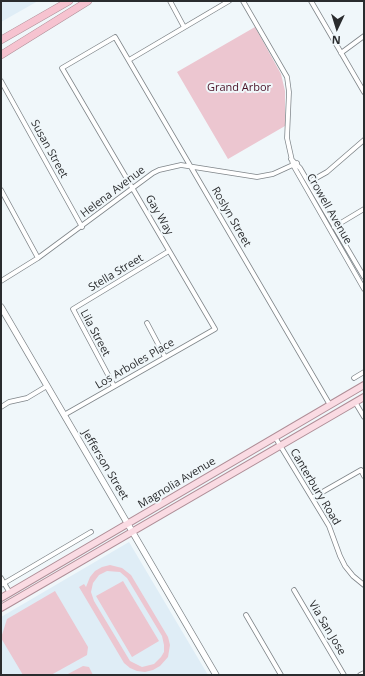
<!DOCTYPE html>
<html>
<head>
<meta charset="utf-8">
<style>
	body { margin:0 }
	#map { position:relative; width:365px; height:676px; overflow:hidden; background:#f0f7fa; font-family:"Open Sans",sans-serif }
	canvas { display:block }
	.frame { position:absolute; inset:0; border:2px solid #2a2c2e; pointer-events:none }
	.north { position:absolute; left:317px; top:8px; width:40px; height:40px; -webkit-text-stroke:3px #f0f7fa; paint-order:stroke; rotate:184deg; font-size:11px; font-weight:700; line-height:16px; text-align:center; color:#2a2c2e }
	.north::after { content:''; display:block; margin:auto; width:14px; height:18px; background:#2a2c2e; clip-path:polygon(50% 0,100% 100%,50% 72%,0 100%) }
</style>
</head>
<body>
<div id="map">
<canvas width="365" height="676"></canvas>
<div class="frame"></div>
<div class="north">N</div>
</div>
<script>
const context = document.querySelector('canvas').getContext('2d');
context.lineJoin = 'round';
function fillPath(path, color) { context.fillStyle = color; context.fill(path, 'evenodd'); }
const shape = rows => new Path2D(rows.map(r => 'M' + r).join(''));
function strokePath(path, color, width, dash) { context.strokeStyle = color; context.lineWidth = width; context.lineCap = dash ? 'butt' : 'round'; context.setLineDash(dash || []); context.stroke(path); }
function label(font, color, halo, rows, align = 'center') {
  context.font = font + ' "Open Sans",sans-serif'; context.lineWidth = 4; context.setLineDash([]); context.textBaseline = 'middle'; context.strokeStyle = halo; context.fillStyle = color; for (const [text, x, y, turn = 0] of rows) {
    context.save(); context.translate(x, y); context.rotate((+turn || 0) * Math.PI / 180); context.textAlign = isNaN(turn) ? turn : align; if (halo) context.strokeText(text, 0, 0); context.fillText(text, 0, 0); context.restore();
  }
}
const built = shape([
	[1,1,38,1,1,22],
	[129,542,208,675,1,675,1,617]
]);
const green = shape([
	[255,27,281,74,285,91,285,126,228,159,177,72],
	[110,565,122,568,131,575,168,637,170,645,168,657,160,666,153,670,145,672,137,671,130,668,124,663,79,587,84,584,86,587,90,577,95,571,102,567],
	[107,571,120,572,127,578,162,636,164,645,164,652,161,657,154,664,142,667,130,661,94,601,91,592,93,583,99,575],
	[123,581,159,641,132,657,96,596],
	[55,591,88,647,87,655,51,675,23,675,1,638,7,619],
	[83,666,89,667,93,675,66,675]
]);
const street = shape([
	[170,1,184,27],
	[243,1,287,77,289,92,287,138,293,165,364,289],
	[311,1,364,92],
	[341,53,364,36],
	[129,60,229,1],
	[1,81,82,227],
	[291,159,300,168,364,277],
	[309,182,327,172,364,140],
	[1,190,38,258],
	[334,227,364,209],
	[1,281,38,258,153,173,159,170,181,165,257,177,273,174,297,163],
	[147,323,165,357],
	[354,378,364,372],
	[114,386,73,309,169,251],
	[355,402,364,417],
	[1,407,9,402,27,398,47,386],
	[64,415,215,329,62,68,115,37,330,405],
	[275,437,329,526,340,556,345,566,353,576,364,585],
	[312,498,361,470,364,476],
	[1,578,10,593],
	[1,585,91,532],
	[294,590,344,675],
	[246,615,281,675],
	[360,675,364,673]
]);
const secondary = shape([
	[1,307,216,675]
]);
const primary = shape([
	[1,598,364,385],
	[1,608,364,397]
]);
const highway = shape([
	[1,40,69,1],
	[1,55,88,1]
]);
const parkNames = [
	["Grand Arbor",239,88]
];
const streetNames = [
	["Susan Street",49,149,61],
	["Helena Avenue",113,192,-37],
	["Crowell Avenue",329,209,60],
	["Gay Way",159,215,60],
	["Roslyn Street",231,217,60],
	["Stella Street",116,273,-31],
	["Lila Street",95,333,62],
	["Los Arboles Place",135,364,-30],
	["Jefferson Street",105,465,59],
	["Magnolia Avenue",177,483,-31],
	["Canterbury Road",315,487,59],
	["Via San Jose",327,628,59]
];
fillPath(built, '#dfedf6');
fillPath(green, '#ecc6d0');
strokePath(street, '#7f8589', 5.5);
strokePath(secondary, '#7f8589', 7);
strokePath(primary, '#af8e97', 8);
strokePath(highway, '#af8e97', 8);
strokePath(street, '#fff', 4);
strokePath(secondary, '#fff', 5.5);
strokePath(primary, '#fadbe3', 6);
strokePath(highway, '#f6c3d0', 7);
label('11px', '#4b1328', '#f0f7fa', parkNames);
label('11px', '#2a2c2e', '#f0f7fa', streetNames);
</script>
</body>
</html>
